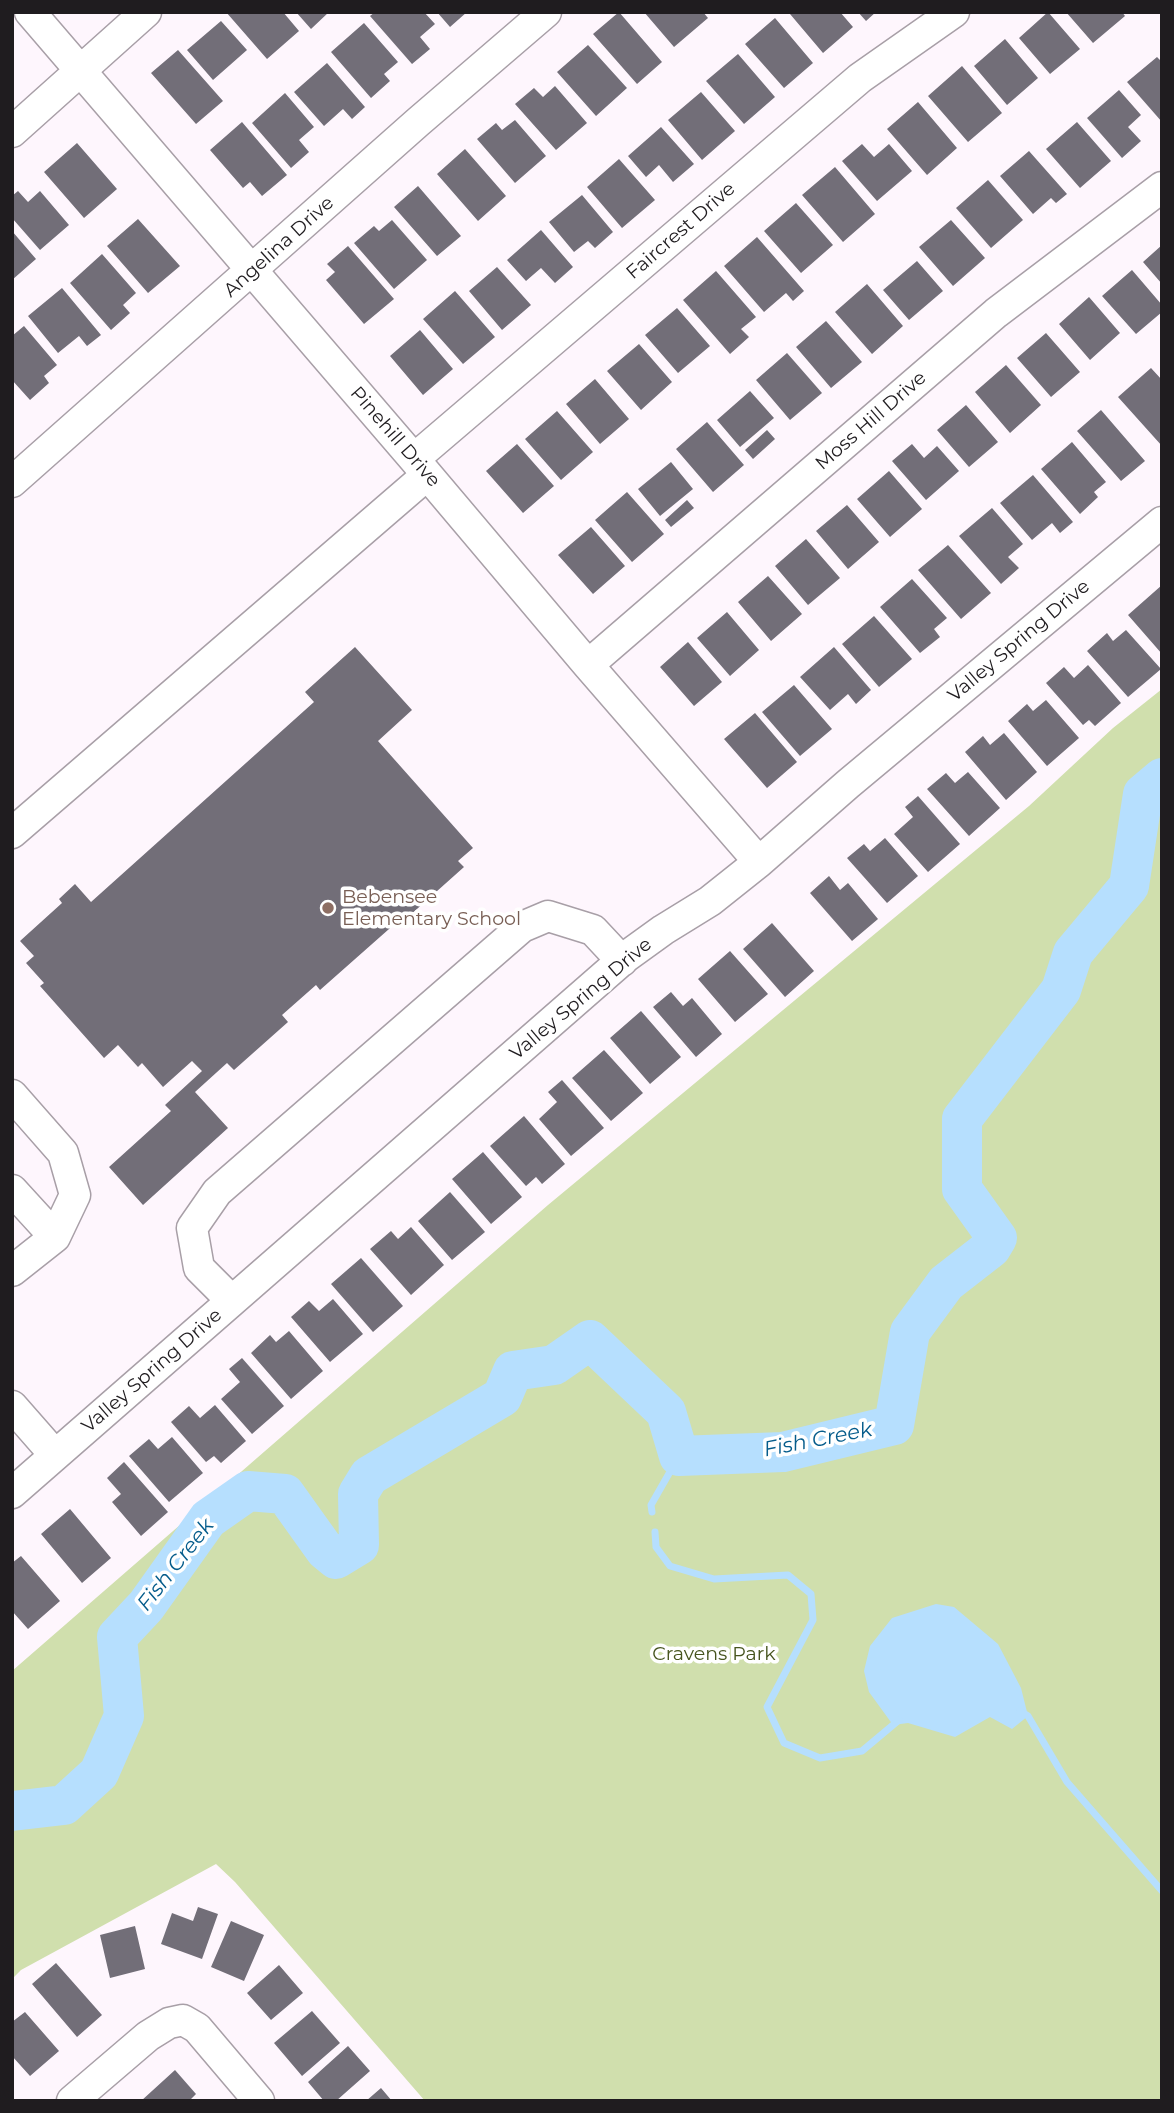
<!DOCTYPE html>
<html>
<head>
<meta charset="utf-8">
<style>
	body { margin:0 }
	#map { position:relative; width:1174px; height:2113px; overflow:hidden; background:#fef6fd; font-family:Montserrat,sans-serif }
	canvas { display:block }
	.frame { position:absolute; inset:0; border:14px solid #1f1c1f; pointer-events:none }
</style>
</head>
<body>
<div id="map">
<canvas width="1174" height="2113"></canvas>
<div class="frame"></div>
</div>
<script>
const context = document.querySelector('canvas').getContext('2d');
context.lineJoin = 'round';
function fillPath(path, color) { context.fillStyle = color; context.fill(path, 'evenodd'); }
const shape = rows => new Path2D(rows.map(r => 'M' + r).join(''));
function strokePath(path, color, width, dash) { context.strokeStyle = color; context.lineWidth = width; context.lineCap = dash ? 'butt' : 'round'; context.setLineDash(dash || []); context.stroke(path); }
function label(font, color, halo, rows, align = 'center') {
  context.font = font + ' Montserrat,sans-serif'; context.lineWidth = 7; context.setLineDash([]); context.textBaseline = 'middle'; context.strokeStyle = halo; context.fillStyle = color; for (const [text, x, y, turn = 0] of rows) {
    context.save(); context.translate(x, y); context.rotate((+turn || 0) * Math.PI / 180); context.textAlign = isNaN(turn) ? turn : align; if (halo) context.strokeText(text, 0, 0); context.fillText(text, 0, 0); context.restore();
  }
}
const green = shape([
	[1162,689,1162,2101,425,2101,235,1882,216,1864,21,1970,12,1979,12,1671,548,1205,1029,806,1113,728]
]);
const water = shape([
	[936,1604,954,1607,998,1644,1021,1688,1028,1716,1012,1729,990,1717,955,1737,908,1723,893,1725,869,1692,864,1671,870,1646,892,1618]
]);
const stream = shape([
	[652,1512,651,1505,679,1456],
	[655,1532,656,1547,670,1566,714,1579,788,1575,811,1594,813,1620,767,1707,784,1743,820,1758,862,1751,899,1720],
	[1020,1711,1028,1716,1067,1782,1162,1891]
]);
const river = shape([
	[12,1811,64,1805,99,1773,124,1716,117,1637,146,1606,208,1519,248,1491,285,1494,325,1550,336,1559,359,1545,358,1494,369,1476,502,1397,513,1371,554,1365,590,1340,666,1412,679,1456,783,1452,894,1425,910,1332,946,1283,991,1248,997,1238,962,1189,962,1119,1061,990,1073,953,1129,886,1143,794,1162,778]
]);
const building = shape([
	[226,12,283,12,299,31,267,59],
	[296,12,329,12,311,29],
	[375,12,424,12,435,24,420,37,430,49,412,64,370,16],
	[437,12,467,12,450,27],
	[619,12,662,62,637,84,593,34],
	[644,12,703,12,708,18,674,47],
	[792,12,840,12,853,27,823,53,790,14],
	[858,12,876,12,866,21],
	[1048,12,1080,49,1050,74,1019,38],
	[1066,12,1122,12,1125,16,1093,43],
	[775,18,813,63,784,88,745,44],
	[221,21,247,50,213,80,187,50],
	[364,23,398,62,384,74,390,81,371,98,331,52],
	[1005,39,1038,78,1007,105,974,66],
	[588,45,627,88,596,116,557,72],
	[178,50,223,101,196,124,151,73],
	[738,54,775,97,744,124,706,81],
	[1157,57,1162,62,1162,122,1127,82],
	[327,63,365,107,352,119,343,109,324,126,294,92],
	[962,66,1002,113,968,142,928,96],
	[555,86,587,123,556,150,515,104,534,88,543,97],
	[1119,90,1141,115,1128,127,1141,141,1122,158,1087,118],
	[701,92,735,131,702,160,668,120],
	[285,93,314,127,299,140,309,152,291,168,252,123],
	[918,102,957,148,927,175,887,129],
	[515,120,546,156,515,183,477,139,496,123,502,130],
	[242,122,287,175,262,196,250,182,243,188,210,150],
	[1077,122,1111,161,1080,188,1046,149],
	[661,127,694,164,673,182,659,165,646,177,628,156],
	[77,143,117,189,84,218,44,172],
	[862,144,874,157,889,144,912,171,877,201,842,161],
	[465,149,506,196,478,221,437,174],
	[1029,151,1067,194,1056,203,1051,198,1033,214,1000,176],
	[619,159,655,200,622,228,587,187],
	[835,167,875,214,843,242,802,195],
	[988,180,1023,220,991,248,956,208],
	[418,186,461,236,437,256,394,207],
	[18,191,28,202,40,191,69,225,40,250,12,218,12,196],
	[582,195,613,232,595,248,588,241,574,252,549,222],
	[796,203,833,245,801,273,764,231],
	[138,219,180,266,148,293,107,246],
	[392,220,427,260,394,289,354,243,374,226,379,231],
	[951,220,985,258,953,286,919,247],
	[541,230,573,267,555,283,541,268,526,281,507,260],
	[12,231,36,259,12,280],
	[757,237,804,291,793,301,786,293,764,312,724,266],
	[1162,245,1162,284,1143,262],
	[348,246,394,299,364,324,326,280,335,272,327,264],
	[102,254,136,293,123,305,130,313,111,330,70,283],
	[917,261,943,291,909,320,883,290],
	[497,267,531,305,502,330,469,291],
	[1132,270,1162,305,1162,312,1136,334,1102,296],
	[716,271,756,317,741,329,749,337,730,354,683,300],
	[867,284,903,326,872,354,835,312],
	[62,288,101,335,87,346,79,336,58,353,28,316],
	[455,291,495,337,463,364,423,319],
	[1089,297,1120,333,1090,360,1059,324],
	[677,308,710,346,678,373,645,335],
	[826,321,862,362,831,388,796,347],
	[24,326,57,365,44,376,49,383,30,400,12,380,12,336],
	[420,330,453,369,423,395,390,356],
	[1046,333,1080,372,1051,397,1017,358],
	[639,344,672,382,641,410,607,371],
	[787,353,822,393,790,420,756,380],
	[1006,365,1041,405,1010,433,975,392],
	[1151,368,1162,380,1162,446,1118,397],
	[595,379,629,419,600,444,566,404],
	[750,391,774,418,740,447,717,420],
	[966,405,998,442,969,467,937,430],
	[1101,410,1145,461,1121,481,1077,431],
	[557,411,593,452,561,480,525,439],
	[707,422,744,465,713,492,676,449],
	[767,430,775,439,753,459,745,450],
	[1072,442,1106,482,1094,492,1098,497,1080,514,1041,469],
	[517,444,554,486,523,513,486,471],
	[912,444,924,458,937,446,959,471,926,500,892,461],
	[671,462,693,489,660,516,638,489],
	[889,471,922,509,890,537,857,499],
	[1033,475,1073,522,1060,533,1052,523,1032,540,1000,503],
	[627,492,664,534,632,562,595,520],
	[687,500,694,508,671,527,665,520],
	[847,505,879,542,848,569,816,531],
	[992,508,1023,544,1008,557,1019,568,1001,584,959,536],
	[591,527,625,566,593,594,558,555],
	[806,539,840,578,808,605,775,566],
	[948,545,991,593,961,619,918,570],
	[768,576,802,614,771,641,738,602],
	[912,579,947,618,934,629,940,637,920,653,880,607],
	[1162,585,1162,654,1128,615],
	[727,612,759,650,730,676,697,638],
	[874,616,912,659,879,687,842,644],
	[1126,630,1161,669,1128,697,1087,651,1107,633,1113,641],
	[688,642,722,682,694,706,660,667],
	[355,647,412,710,378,741,473,848,458,861,464,867,408,917,406,914,320,990,316,985,282,1015,288,1022,234,1070,227,1063,195,1092,228,1128,143,1205,109,1167,171,1111,165,1105,202,1071,192,1061,163,1087,142,1063,138,1067,118,1045,104,1058,40,986,44,983,26,963,34,956,20,941,62,903,59,899,75,884,91,902,314,702,305,692],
	[834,647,871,690,856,704,848,694,830,710,800,677],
	[1088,665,1121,703,1095,726,1089,720,1083,725,1046,683,1064,667,1074,678],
	[794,685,832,729,800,756,762,712],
	[1046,700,1079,738,1047,766,1008,721,1027,704,1033,711],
	[755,713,797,762,767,788,724,739],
	[1004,733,1037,772,1006,800,965,752,983,736,990,745],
	[968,772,1000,808,969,836,927,789,946,773,955,783],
	[918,796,960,844,928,872,894,834,913,817,905,807],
	[885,838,918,876,887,903,847,858,864,844,870,851],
	[829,876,840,890,848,883,878,919,852,941,810,893],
	[772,923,814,971,785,997,743,949],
	[730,951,768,994,735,1022,698,979],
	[671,992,683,1006,692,998,722,1034,696,1057,653,1007],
	[641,1011,681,1057,650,1084,610,1038],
	[604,1050,643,1093,611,1121,572,1078],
	[562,1080,604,1128,571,1156,539,1119,557,1102,548,1092],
	[524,1116,565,1164,542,1184,536,1177,526,1186,490,1146],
	[483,1152,522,1197,491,1224,452,1179],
	[450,1192,485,1232,452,1260,418,1221],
	[411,1227,444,1265,411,1295,370,1249,391,1231,398,1239],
	[361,1258,403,1306,373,1332,331,1284],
	[333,1299,363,1334,330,1362,291,1317,309,1301,319,1311],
	[289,1331,323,1371,291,1399,251,1353,270,1335,276,1342],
	[242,1358,284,1406,252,1434,221,1399,240,1382,229,1369],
	[215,1405,246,1441,221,1463,214,1456,206,1462,171,1422,189,1406,200,1418],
	[172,1437,203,1473,169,1502,129,1456,149,1439,158,1449],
	[124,1462,168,1512,141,1536,112,1502,121,1494,107,1478],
	[70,1509,111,1558,82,1583,41,1534],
	[21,1556,60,1601,28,1629,12,1611,12,1563],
	[198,1907,218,1914,202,1959,161,1944,172,1913,193,1921],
	[231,1921,264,1935,244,1981,211,1967],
	[135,1926,145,1969,110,1978,100,1935],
	[56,1963,102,2015,77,2037,32,1984],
	[279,1965,303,1993,271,2020,247,1993],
	[312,2011,340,2043,302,2076,274,2043],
	[25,2012,59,2051,30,2076,12,2056,12,2022],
	[348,2046,370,2071,336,2101,324,2101,308,2082],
	[175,2070,196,2094,189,2101,141,2101],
	[381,2088,392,2101,366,2101]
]);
const minor = shape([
	[30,12,414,459,588,665,759,862],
	[12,132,146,12],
	[414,459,860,78,954,12],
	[12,482,418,122,546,12],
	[588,665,996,313,1162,187],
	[12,833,427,475],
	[12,1095,63,1153,75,1195,55,1237,12,1271],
	[12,1190,55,1237],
	[232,1301,199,1268,192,1228,217,1192,522,927,548,916,593,930,622,961],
	[12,1406,55,1455],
	[12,1493,627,956,663,930,710,901,759,862,848,784,1162,522],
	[72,2101,148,2036,169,2023,183,2020,197,2028,259,2101]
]);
const markers = [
	[328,908,7,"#8d6e63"]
];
const streetNames = [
	["Faircrest Drive",681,231,-41],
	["Angelina Drive",279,247,-42],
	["Moss Hill Drive",871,421,-41],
	["Pinehill Drive",395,437,49],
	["Valley Spring Drive",1019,641,-40],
	["Valley Spring Drive",581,999,-40],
	["Valley Spring Drive",152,1371,-41]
];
const educationNames = [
	["Bebensee",342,897],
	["Elementary School",342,919]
];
const parkNames = [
	["Cravens Park",714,1654]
];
const waterNames = [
	["Fish Creek",818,1440,-11],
	["Fish Creek",176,1565,-52]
];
fillPath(green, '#d0dfad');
fillPath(water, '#b6dffe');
strokePath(stream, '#b6dffe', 7);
strokePath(river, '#b6dffe', 40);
fillPath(building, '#726e78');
strokePath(minor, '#a89fa7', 33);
strokePath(minor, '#fff', 30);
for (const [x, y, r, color] of markers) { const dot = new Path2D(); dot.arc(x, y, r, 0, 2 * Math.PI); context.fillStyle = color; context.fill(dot); strokePath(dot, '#fff', 2.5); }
label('19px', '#1f1c1f', '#fff', streetNames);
label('19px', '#785e54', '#fff', educationNames, 'left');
label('19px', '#46541e', '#fff', parkNames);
label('italic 21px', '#055c8b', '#fff', waterNames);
</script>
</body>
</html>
